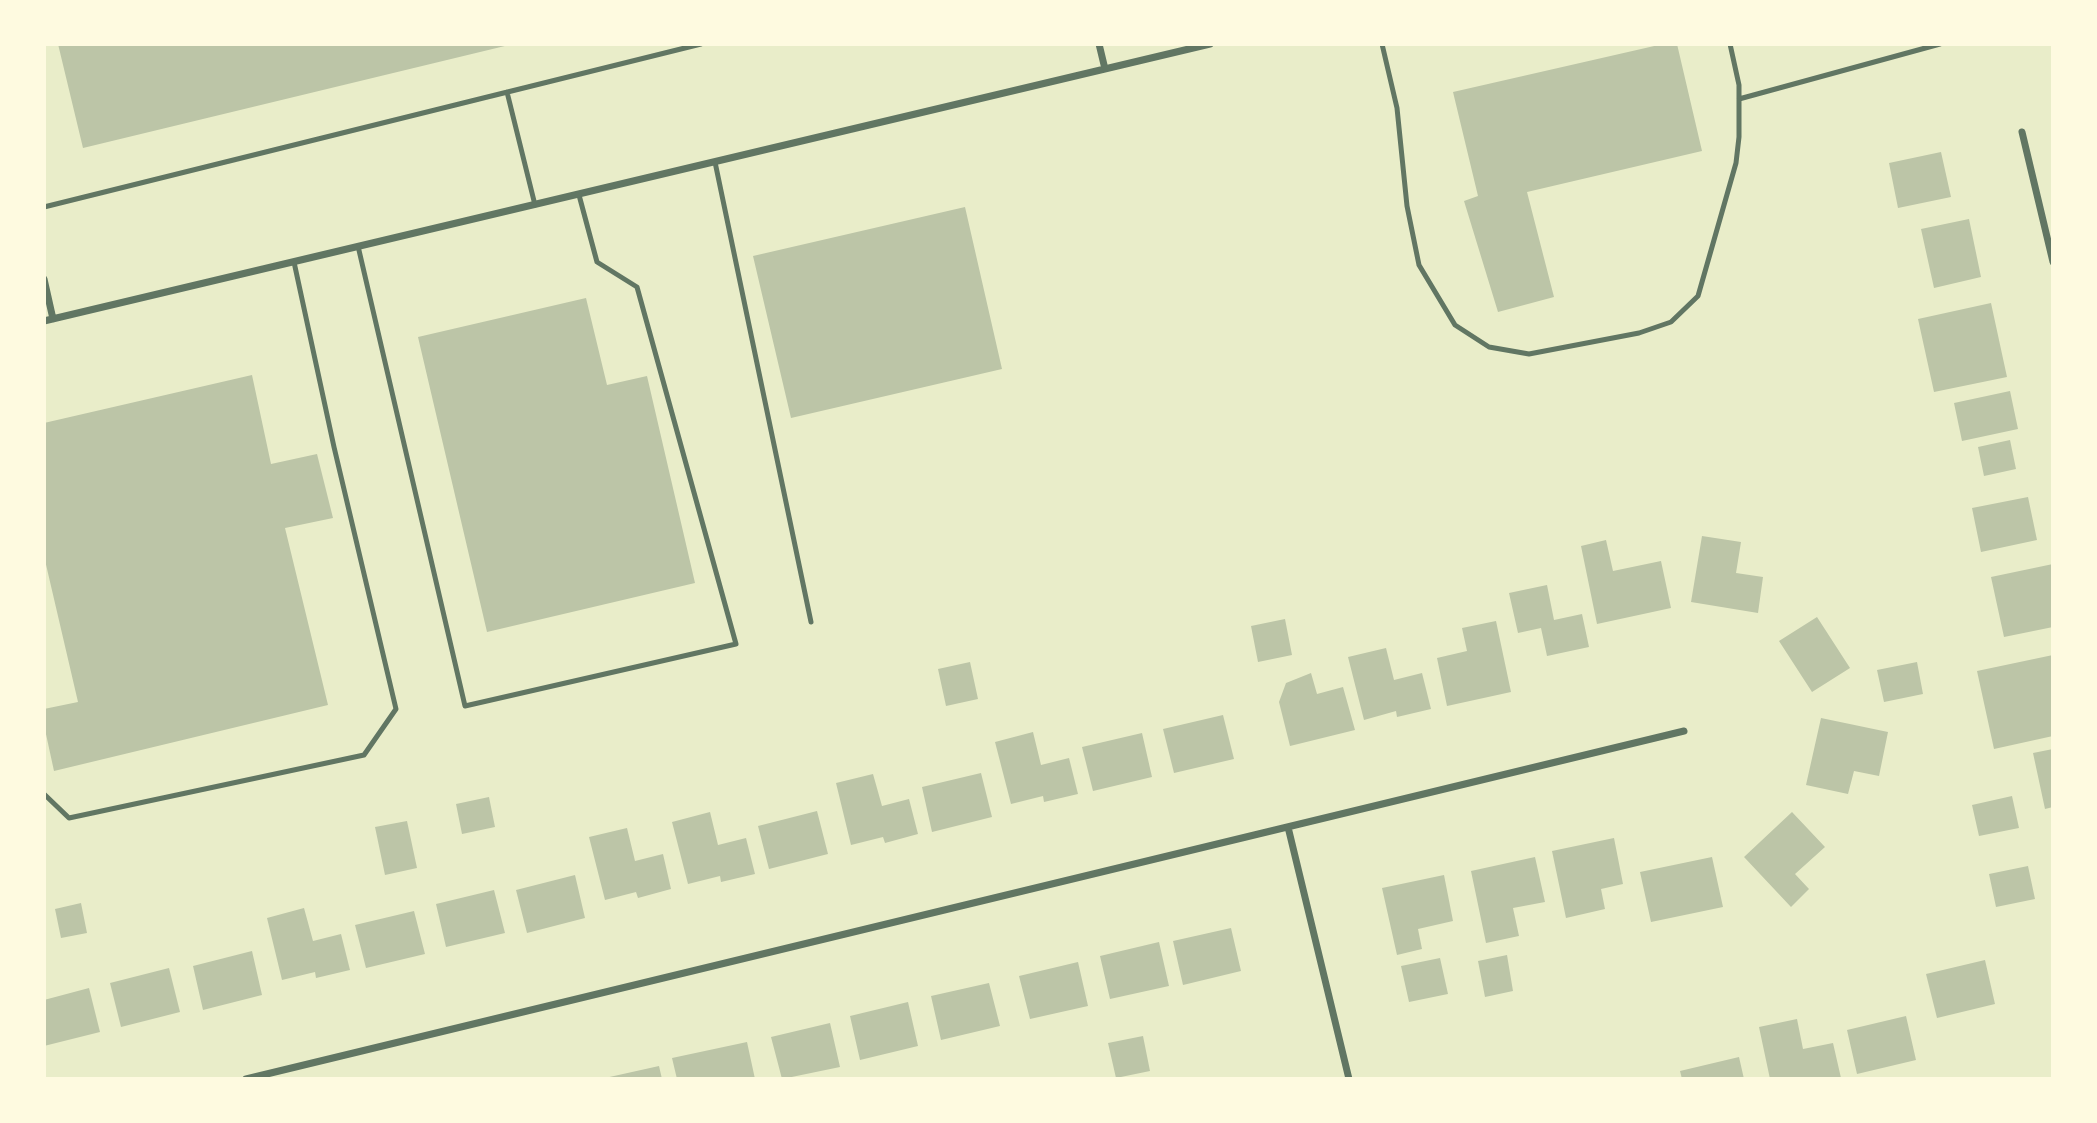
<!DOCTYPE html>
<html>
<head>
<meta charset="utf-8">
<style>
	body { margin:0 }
	#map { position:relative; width:2097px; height:1123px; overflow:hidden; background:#e9edc9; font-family:"Noto Sans",sans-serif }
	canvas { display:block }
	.frame { position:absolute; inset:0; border:46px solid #fefae0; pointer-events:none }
</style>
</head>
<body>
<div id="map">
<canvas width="2097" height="1123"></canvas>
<div class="frame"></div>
</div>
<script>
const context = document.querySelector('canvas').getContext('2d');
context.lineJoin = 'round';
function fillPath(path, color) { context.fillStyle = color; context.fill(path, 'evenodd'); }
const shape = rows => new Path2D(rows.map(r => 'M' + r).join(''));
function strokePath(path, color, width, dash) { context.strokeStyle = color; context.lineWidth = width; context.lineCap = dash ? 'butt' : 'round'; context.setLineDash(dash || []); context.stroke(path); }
const building = shape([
	[58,44,509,44,509,45,83,148],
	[1663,44,1677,44,1702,151,1527,192,1554,297,1498,312,1464,201,1478,196,1453,92],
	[1941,152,1951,197,1898,208,1889,163],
	[965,207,1002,369,791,418,753,256],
	[1969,219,1981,277,1934,288,1921,229],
	[586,298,607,385,647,376,695,583,487,632,418,337],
	[1991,303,2007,377,1934,392,1918,319],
	[252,375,271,464,317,454,333,518,285,528,328,705,54,771,44,725,44,709,78,702,44,556,44,423],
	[2010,391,2018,429,1962,441,1954,403],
	[2010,440,2016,469,1984,476,1978,447],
	[2028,497,2037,540,1981,552,1972,508],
	[1702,536,1741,542,1736,573,1763,577,1758,613,1691,602],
	[1606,540,1613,571,1661,561,1671,608,1597,624,1581,546],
	[2053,564,2053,627,2004,637,1991,577],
	[1547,585,1554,620,1582,614,1589,647,1547,656,1541,628,1518,633,1509,593],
	[1817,617,1850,668,1812,692,1779,641],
	[1285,619,1292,655,1258,662,1251,626],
	[1496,621,1511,692,1447,706,1437,658,1467,651,1462,628],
	[1386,648,1394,680,1422,673,1431,709,1397,717,1396,711,1364,720,1348,657],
	[2053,655,2053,736,1994,749,1977,671],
	[970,662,978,699,946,706,938,669],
	[1917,662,1923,694,1884,702,1877,670],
	[1311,673,1317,694,1343,687,1355,730,1290,746,1279,702,1286,683],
	[1223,715,1234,759,1174,773,1163,729],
	[1821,718,1888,732,1879,776,1854,771,1848,794,1806,785],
	[1033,732,1041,765,1069,758,1078,794,1044,802,1043,796,1011,804,995,742],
	[1142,733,1152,777,1093,791,1082,747],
	[2053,749,2053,807,2045,809,2033,753],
	[981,773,992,817,932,832,922,787],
	[873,774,882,806,909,799,918,834,885,843,883,837,851,845,836,783],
	[2012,796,2019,828,1979,836,1972,805],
	[489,797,495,827,462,834,456,804],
	[817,811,828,854,769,869,758,826],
	[710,812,718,845,746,838,755,874,721,882,720,876,688,884,672,822],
	[1792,812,1825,847,1795,874,1809,889,1791,907,1744,857],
	[407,821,417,868,385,875,375,827],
	[627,828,635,861,663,854,671,889,638,898,636,892,605,900,589,837],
	[1614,838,1623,884,1601,889,1605,909,1566,918,1552,851],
	[1535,857,1545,902,1513,908,1519,936,1486,943,1471,871],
	[1712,857,1723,907,1651,922,1640,872],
	[2028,866,2035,899,1996,907,1989,874],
	[575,875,585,918,527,933,516,890],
	[1444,875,1453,921,1418,929,1422,949,1397,955,1382,888],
	[494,890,505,933,446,947,436,904],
	[81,903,87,933,61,938,55,909],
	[304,908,313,941,341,934,350,970,316,978,315,972,282,980,267,918],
	[414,911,425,954,366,968,355,925],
	[1231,928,1241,971,1183,985,1173,941],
	[1159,942,1169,986,1110,999,1100,956],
	[252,951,262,995,203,1010,193,966],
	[1507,955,1513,991,1485,997,1478,961],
	[1440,958,1448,994,1409,1002,1401,966],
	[1985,960,1995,1004,1937,1018,1926,974],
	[1078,962,1088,1006,1030,1019,1019,976],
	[169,968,180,1012,121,1027,110,983],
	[989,983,1000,1026,941,1040,931,996],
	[89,988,100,1032,44,1046,44,1000],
	[908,1002,918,1046,860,1060,850,1016],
	[1906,1016,1916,1060,1857,1074,1847,1030],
	[1797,1019,1803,1049,1833,1043,1841,1078,1770,1079,1759,1027],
	[830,1023,840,1067,782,1079,771,1037],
	[1143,1036,1150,1071,1116,1078,1108,1043],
	[747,1042,755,1079,677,1079,672,1058],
	[1739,1057,1744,1079,1682,1079,1680,1071],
	[659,1066,662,1079,605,1079,605,1078]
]);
const service = shape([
	[1382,44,1397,108,1407,206,1419,265,1455,325,1489,347,1529,354,1639,333,1671,322,1698,296,1736,163,1739,137,1739,85,1730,44],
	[507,92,535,205],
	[1739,99,1940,44],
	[715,162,811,622],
	[44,207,701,44],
	[358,246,465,706,736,644,637,287,597,262,579,195],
	[44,794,69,818,364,755,396,709,334,447,294,262]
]);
const minor = shape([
	[1099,44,1105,69],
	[2022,132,2053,262],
	[44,279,53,319],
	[44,321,1210,44],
	[1288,827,1349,1079],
	[246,1079,1684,731]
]);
fillPath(building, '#bcc5a7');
strokePath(service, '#617663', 5);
strokePath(minor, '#617663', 7);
</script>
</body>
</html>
